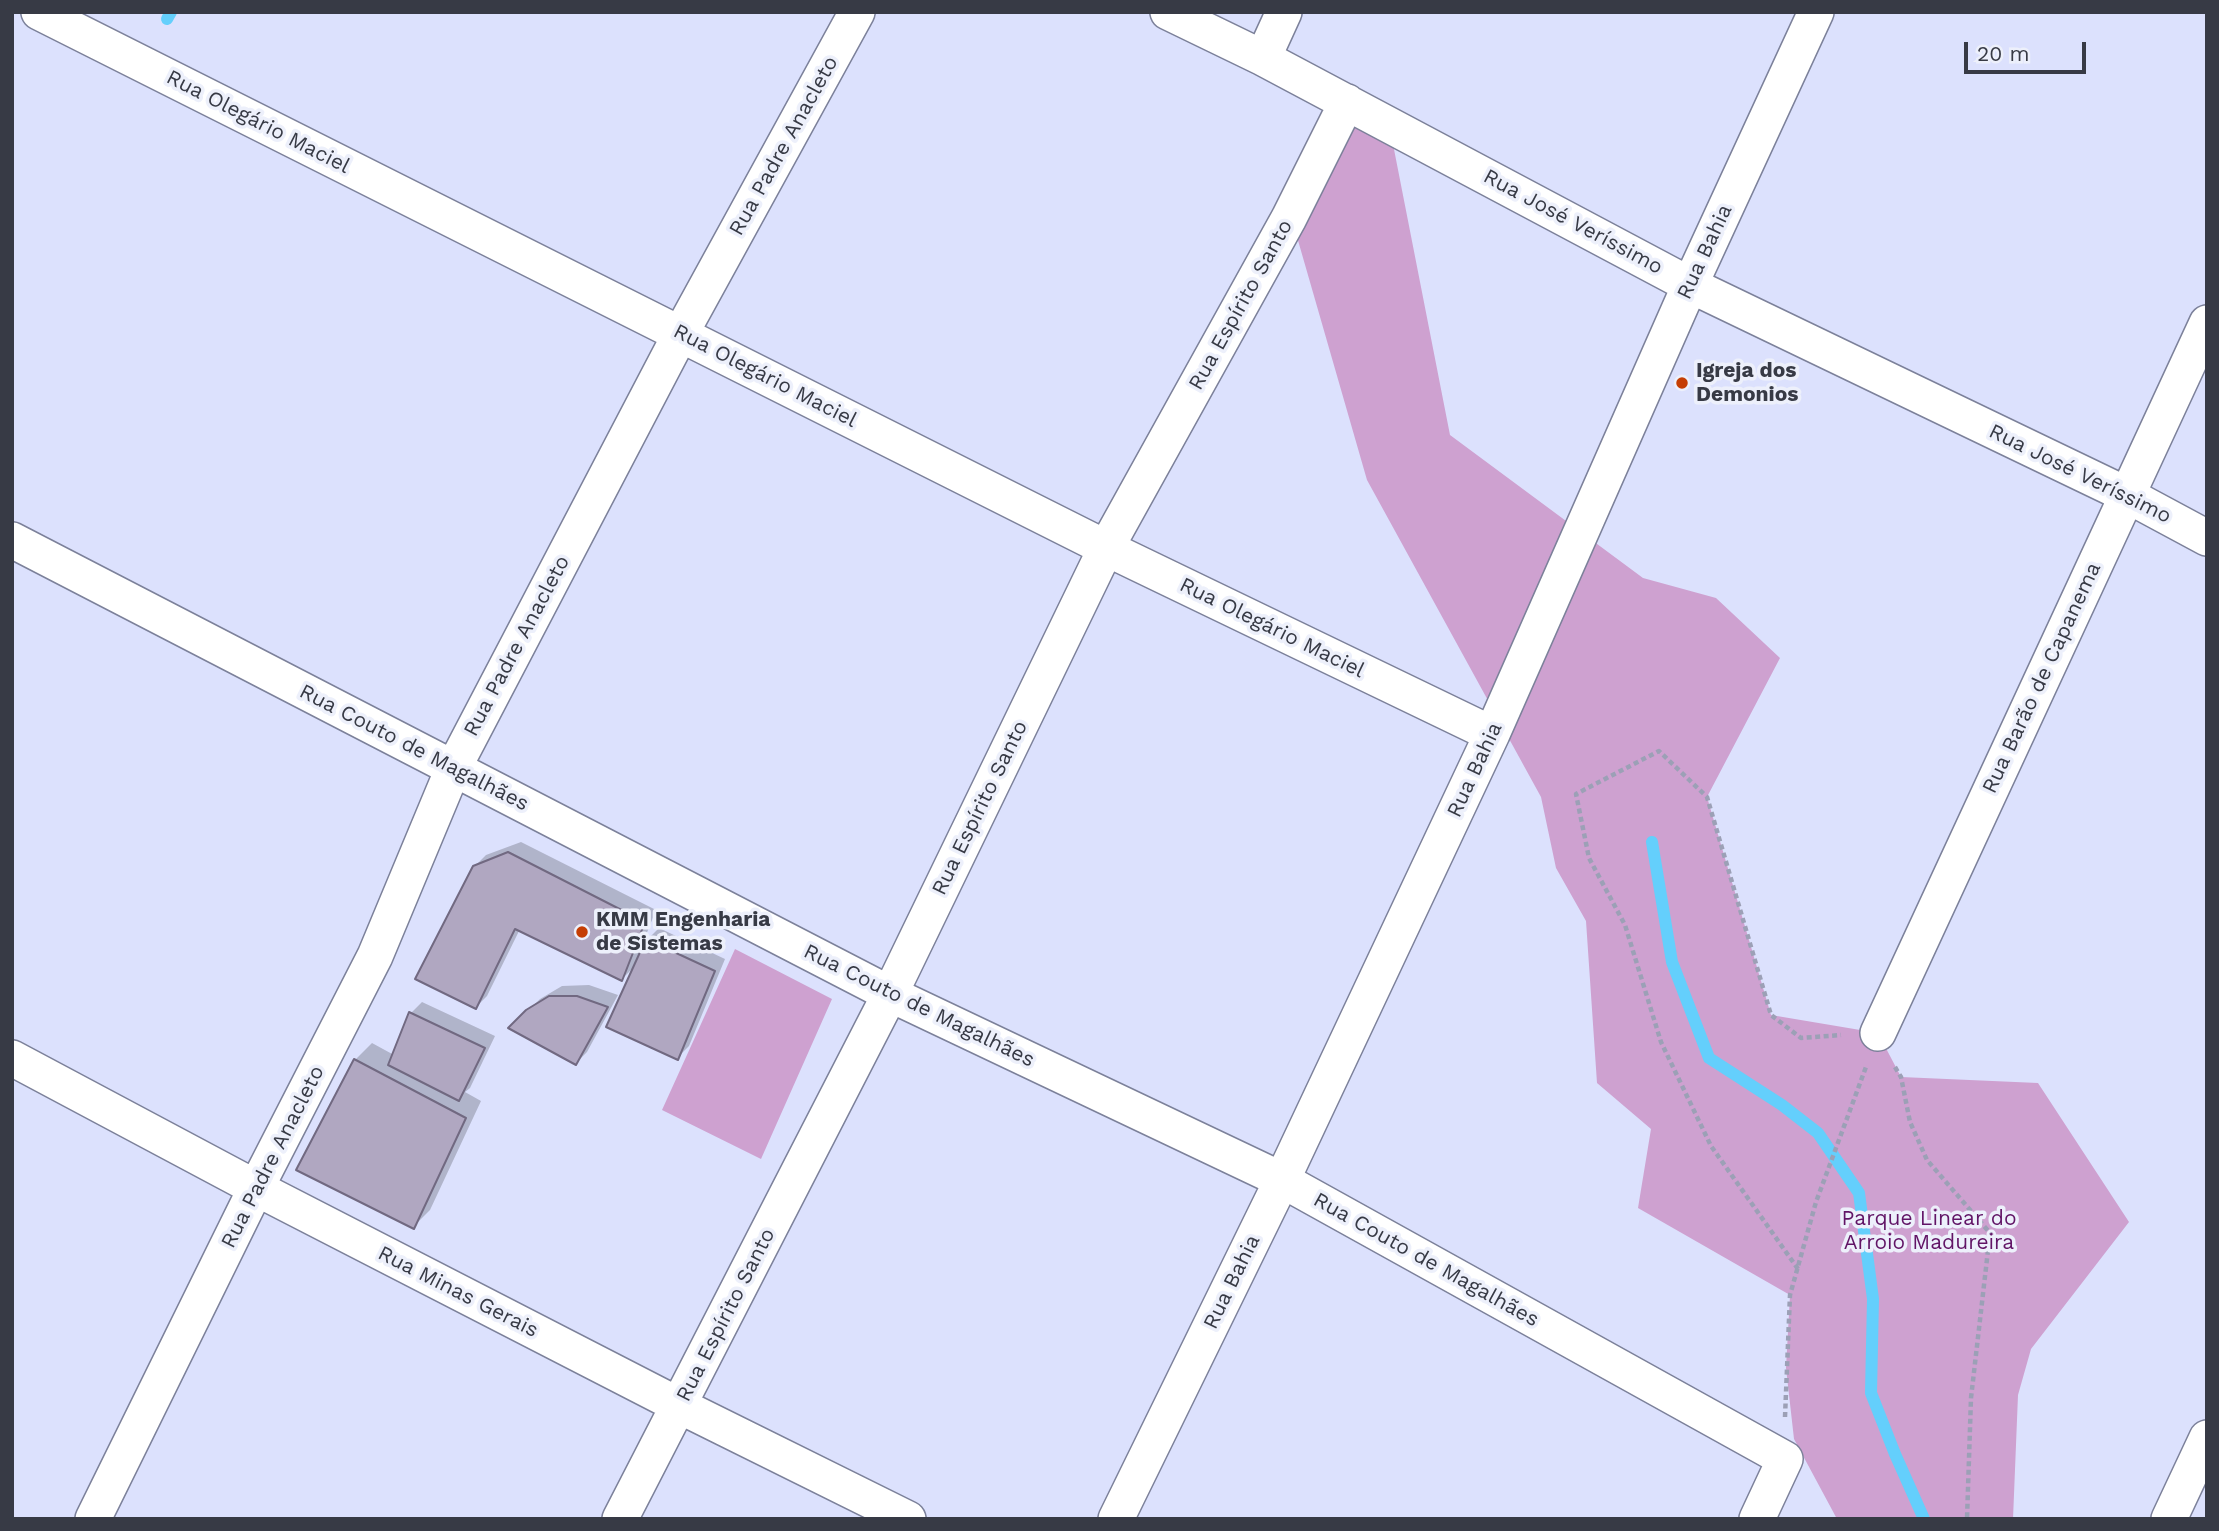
<!DOCTYPE html>
<html>
<head>
<meta charset="utf-8">
<style>
	body { margin:0 }
	#map { position:relative; width:2219px; height:1531px; overflow:hidden; background:#dce1fd; font-family:"Work Sans",sans-serif }
	canvas { display:block }
	.frame { position:absolute; inset:0; border:14px solid #373a45; pointer-events:none }
	.scale { position:absolute; left:1964px; top:42px; width:122px; height:32px; box-sizing:border-box; border:4px solid #373a45; border-top:0; padding-left:9px; font-size:21px; line-height:24px; white-space:nowrap; color:#373a45; -webkit-text-stroke:5px #edf0fb; paint-order:stroke }
</style>
</head>
<body>
<div id="map">
<canvas width="2219" height="1531"></canvas>
<div class="frame"></div>
<div class="scale">20 m</div>
</div>
<script>
const context = document.querySelector('canvas').getContext('2d');
context.lineJoin = 'round';
function fillPath(path, color) { context.fillStyle = color; context.fill(path, 'evenodd'); }
const shape = rows => new Path2D(rows.map(r => 'M' + r).join(''));
function strokePath(path, color, width, dash) { context.strokeStyle = color; context.lineWidth = width; context.lineCap = dash ? 'butt' : 'round'; context.setLineDash(dash || []); context.stroke(path); }
function label(font, color, halo, rows, align = 'center') {
  context.font = font + ' "Work Sans",sans-serif'; context.lineWidth = 7; context.setLineDash([]); context.textBaseline = 'middle'; context.strokeStyle = halo; context.fillStyle = color; for (const [text, x, y, turn = 0] of rows) {
    context.save(); context.translate(x, y); context.rotate((+turn || 0) * Math.PI / 180); context.textAlign = isNaN(turn) ? turn : align; if (halo) context.strokeText(text, 0, 0); context.fillText(text, 0, 0); context.restore();
  }
}
const green = shape([
	[1353,114,1391,134,1450,435,1643,578,1716,598,1780,658,1707,797,1771,1015,1878,1033,1901,1077,2038,1083,2129,1222,2031,1349,2018,1395,2013,1519,1837,1519,1794,1439,1786,1368,1790,1295,1638,1208,1651,1129,1597,1083,1586,921,1556,868,1541,797,1367,480,1295,230],
	[735,949,832,999,761,1159,662,1110]
]);
const shadow = shape([
	[521,842,656,910,642,945,659,928,725,959,689,1046,677,1058,635,966,622,979,520,929,487,996,476,1007,474,867,486,855],
	[589,985,618,995,587,1052,576,1063,511,1028,540,999,562,986],
	[422,1002,495,1036,470,1088,465,1092,481,1101,430,1210,413,1227,355,1060,372,1043,394,1055,411,1013]
]);
const stream = shape([
	[167,19,171,12],
	[1652,842,1672,962,1709,1058,1782,1105,1818,1133,1859,1193,1873,1299,1871,1393,1895,1454,1924,1519]
]);
const building = shape([
	[508,852,645,922,622,981,515,929,476,1009,415,979,473,866,508,852],
	[646,939,715,971,678,1060,606,1027,646,939],
	[549,996,577,996,608,1007,576,1065,508,1028,526,1010,549,996],
	[409,1012,485,1048,459,1101,388,1065,409,1012],
	[354,1059,466,1118,414,1229,296,1170,354,1059]
]);
const path = shape([
	[1895,1067,1901,1077,1910,1122,1927,1160,1990,1233,1971,1398,1967,1519],
	[1798,1269,1711,1146,1661,1042,1625,925,1589,858,1576,794,1659,751,1707,797,1771,1015,1801,1038,1841,1035],
	[1785,1417,1790,1295,1816,1202,1866,1067]
]);
const street = shape([
	[39,12,1106,548,1492,734],
	[1168,12,1263,58,1690,285,2127,495,2207,538],
	[1263,58,1284,12],
	[12,540,890,994,1282,1180,1785,1459,1757,1519],
	[1878,1033,2207,323],
	[12,1058,256,1188,680,1406,908,1519],
	[93,1519,256,1188,375,956,453,769,681,333,857,12],
	[620,1519,890,994,1106,548,1289,218,1347,102],
	[1116,1519,1282,1180,1492,734,1690,285,1816,12],
	[2169,1519,2207,1438]
]);
const markers = [
	[1682,383,7,"#c53e04"],
	[582,932,7,"#c53e04"]
];
const streetNames = [
	["Rua Olegário Maciel",258,122,27],
	["Rua Padre Anacleto",784,146,-61],
	["Rua José Veríssimo",1573,222,28],
	["Rua Bahia",1705,252,-65],
	["Rua Espírito Santo",1241,305,-61],
	["Rua Olegário Maciel",765,376,27],
	["Rua José Veríssimo",2080,474,26],
	["Rua Olegário Maciel",1272,628,26],
	["Rua Padre Anacleto",517,646,-62],
	["Rua Barão de Capanema",2042,678,-65],
	["Rua Couto de Magalhães",414,748,27],
	["Rua Bahia",1475,770,-65],
	["Rua Espírito Santo",980,808,-64],
	["Rua Couto de Magalhães",919,1006,26],
	["Rua Padre Anacleto",273,1157,-63],
	["Rua Couto de Magalhães",1426,1260,29],
	["Rua Bahia",1232,1282,-64],
	["Rua Minas Gerais",458,1292,27],
	["Rua Espírito Santo",726,1315,-63]
];
const poiNames = [
	["Igreja dos",1696,371],
	["Demonios",1696,395],
	["KMM Engenharia",596,920],
	["de Sistemas",596,944]
];
const parkNames = [
	["Parque Linear do",1929,1219],
	["Arroio Madureira",1929,1243]
];
fillPath(green, '#cea1d0');
fillPath(shadow, '#0003');
strokePath(stream, '#64cffc', 12);
fillPath(building, '#b0a7c1');
strokePath(building, '#716981', 2);
strokePath(street, '#7c819a', 38);
strokePath(path, '#9ca0b6', 4.5, [5, 3.5]);
strokePath(street, '#fff', 35);
for (const [x, y, r, color] of markers) { const dot = new Path2D(); dot.arc(x, y, r, 0, 2 * Math.PI); context.fillStyle = color; context.fill(dot); strokePath(dot, '#edf0fb', 2.5); }
label('21px', '#373a45', '#edf0fb', streetNames);
label('bold 21px', '#373a45', '#edf0fb', poiNames, 'left');
label('21px', '#611466', '#edf0fb', parkNames);
</script>
</body>
</html>
